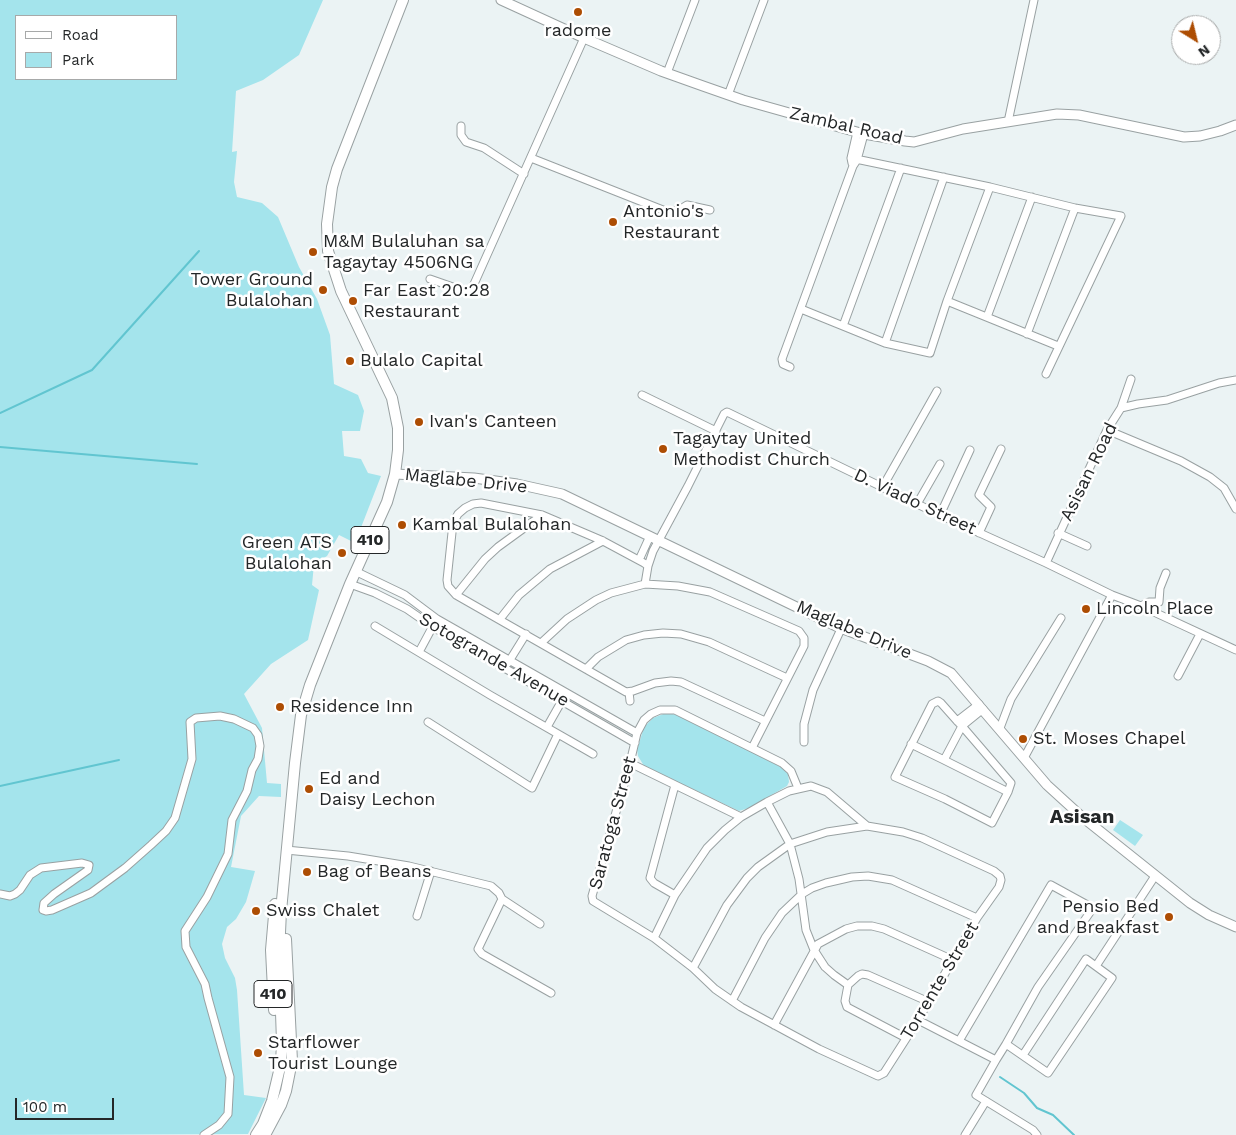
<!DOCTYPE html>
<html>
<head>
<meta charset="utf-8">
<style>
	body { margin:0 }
	#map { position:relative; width:1236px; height:1135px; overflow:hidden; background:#ebf3f4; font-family:"Work Sans",sans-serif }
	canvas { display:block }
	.legend { position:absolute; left:15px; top:15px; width:162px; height:65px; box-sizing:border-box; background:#fff; border:1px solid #a7a9a9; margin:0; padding:6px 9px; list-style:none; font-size:15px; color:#242728 }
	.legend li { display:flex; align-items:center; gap:10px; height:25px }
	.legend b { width:25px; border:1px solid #a7a9a9 }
	.north { position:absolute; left:1171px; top:15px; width:50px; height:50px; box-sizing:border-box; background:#fff; border:1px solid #a7a9a9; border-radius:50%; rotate:144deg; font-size:14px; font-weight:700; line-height:20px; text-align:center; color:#242728 }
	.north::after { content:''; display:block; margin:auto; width:18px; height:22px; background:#ad4d03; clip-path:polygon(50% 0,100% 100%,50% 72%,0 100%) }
	.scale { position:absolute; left:15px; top:1098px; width:99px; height:22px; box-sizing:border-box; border:2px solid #242728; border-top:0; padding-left:6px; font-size:15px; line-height:18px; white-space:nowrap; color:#242728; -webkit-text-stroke:4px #fff; paint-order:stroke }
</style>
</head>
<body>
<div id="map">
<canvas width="1236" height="1135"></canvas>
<ul class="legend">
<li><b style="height:6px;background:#fff"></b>Road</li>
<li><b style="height:14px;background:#a4e4ec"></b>Park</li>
</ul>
<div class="north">N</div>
<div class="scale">100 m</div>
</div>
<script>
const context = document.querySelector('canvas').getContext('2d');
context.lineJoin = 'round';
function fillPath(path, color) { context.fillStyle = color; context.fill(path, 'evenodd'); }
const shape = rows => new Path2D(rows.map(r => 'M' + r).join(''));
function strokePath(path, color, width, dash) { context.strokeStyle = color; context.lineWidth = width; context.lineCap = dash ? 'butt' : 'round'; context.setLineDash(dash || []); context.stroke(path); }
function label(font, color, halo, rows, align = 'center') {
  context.font = font + ' "Work Sans",sans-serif'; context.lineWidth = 5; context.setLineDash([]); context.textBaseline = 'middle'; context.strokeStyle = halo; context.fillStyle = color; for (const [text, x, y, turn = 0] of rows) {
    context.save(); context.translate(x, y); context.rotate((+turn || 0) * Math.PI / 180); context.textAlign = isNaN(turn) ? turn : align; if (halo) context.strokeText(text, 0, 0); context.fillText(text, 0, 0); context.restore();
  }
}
const green = shape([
	[0,0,323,0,299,55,263,80,236,91,232,152,237,151,234,182,237,197,262,203,278,217,299,267,317,299,330,335,334,384,358,395,364,411,360,431,342,431,344,456,361,459,368,473,381,476,355,543,339,535,327,556,314,564,312,585,319,590,308,640,271,664,244,694,262,728,267,783,281,784,281,797,259,796,241,816,231,867,255,871,246,902,236,919,227,927,222,944,225,958,235,978,237,990,244,1095,266,1098,248,1134,0,1135],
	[16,16,176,16,176,79,16,79],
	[666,713,678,715,781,767,788,774,789,782,787,786,749,808,739,811,644,766,638,756,637,750,644,727,653,718],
	[1120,820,1143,835,1135,846,1113,830]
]);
const stream = shape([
	[0,413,92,370,199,251],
	[0,447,197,464],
	[0,786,119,760],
	[1000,1077,1024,1093,1037,1108,1053,1115,1074,1135]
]);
const minor = shape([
	[667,73,695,0],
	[728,95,764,0],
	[1008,122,1034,0],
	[461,126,461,135,466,142,484,148,524,174],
	[531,158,668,212,679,210,687,205,710,210],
	[851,158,990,187,1075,208,1121,216,1046,374],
	[852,163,851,158,857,132],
	[430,279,470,293,584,38],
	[947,301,1058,346],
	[801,309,885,343,930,353,947,301,990,187],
	[987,317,1032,197],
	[843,326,901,168],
	[1027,334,1075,208],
	[885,343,944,177],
	[790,367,783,364,782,359,853,166,857,160,864,134],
	[642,395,716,431],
	[1121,408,1131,379],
	[1107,430,1181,461,1210,477,1224,488,1236,509],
	[882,488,937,391],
	[917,504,940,464],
	[940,515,970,450],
	[979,533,991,507,979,495,1001,449],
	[1058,533,1087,546],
	[639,560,650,536],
	[1046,563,1107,430,1121,408,1138,404,1167,400,1219,383,1236,380],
	[648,566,653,551,688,486,724,414,727,412,940,515,1046,563,1112,595,1141,606,1236,650],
	[357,572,405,595,437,619,637,733],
	[350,584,375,593,407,609,433,627,635,743],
	[645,584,648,566,644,563,603,541,542,515,481,503,473,504,465,508,458,514,453,523,447,580,448,586,456,595,626,692,633,691,655,683,671,681,681,682,765,721],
	[456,595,485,559,498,547,542,515],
	[1141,606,1149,602,1159,602,1160,588,1166,573],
	[500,619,519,595,550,569,603,541],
	[375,626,490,695,593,754],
	[541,643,567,619,596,600,611,593,645,584,678,586,710,592,799,631,804,638,804,646,752,748],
	[419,652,434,624],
	[508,663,526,634],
	[586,669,598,657,626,640,644,635,663,633,681,634,709,642,787,678],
	[1178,676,1200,634],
	[629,692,630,701],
	[983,709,962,726,944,760,1008,792,992,823,945,799,895,777,932,704,938,701,941,703,957,721,962,726,1011,783,1008,792],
	[957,721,979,704],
	[428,722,532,788,558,734],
	[547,727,564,697],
	[1000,728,1011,699,1061,618],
	[804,742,804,724,813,690,841,629],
	[911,744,944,760],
	[1024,758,1112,595],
	[630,763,741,817],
	[675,785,650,878,654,883,675,895],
	[767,802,790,844,799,879,806,930,814,950,825,967,834,975,848,985],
	[286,850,348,856,409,866,491,886,499,893,502,899,478,949,482,954,551,993],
	[0,894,10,896,15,894,20,890,30,875,41,868,82,863,89,865,88,870,54,894,44,903,43,910,46,911,52,910,91,893,125,868,151,845,166,831,175,818,192,759,190,722,196,718,220,716,234,719,253,728,258,735,260,746,258,759,252,770,247,791,232,820,228,854,207,897,185,931,186,947,205,984,208,998,230,1077,228,1114,219,1125,204,1135],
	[502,899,540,924],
	[417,916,431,871],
	[654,938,675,895,707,848,725,830,741,817,767,802,789,791,811,786,827,792,867,826],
	[1096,966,1155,876],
	[693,968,727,905,747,878,758,867,790,844,827,832,867,826,903,832,922,838,994,871,1000,876,1001,880,999,887,977,918,918,1020,884,1073,878,1076,819,1049,741,1007,715,989,693,968,654,938,593,901,592,896,630,763,637,733,644,720,651,714,660,710,675,710,782,763,791,771,798,788],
	[732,1001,765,938,782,913,802,894,812,888,826,883,852,877,868,876,892,880,977,918],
	[918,1020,996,1060,1006,1044],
	[774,1025,818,944,846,929,857,926,872,926,884,929,953,960],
	[906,1038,847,1007,845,1001,848,985,858,976,862,974,868,975,929,1002],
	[959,1041,1051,885,1093,908,1038,987,1006,1044,1048,1073,1112,978,1086,959,1023,1055],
	[996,1060,976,1095,1033,1130,1037,1135],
	[965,1135,986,1101]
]);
const tertiary = shape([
	[501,0,584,38,661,71,703,86,743,100,864,134,905,141,914,142,963,129,1057,114,1079,115,1184,137,1200,136,1220,131,1236,125]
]);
const secondary = shape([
	[395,474,474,478,517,484,562,494,838,627,928,661,951,673,1047,785,1081,816,1190,903,1209,915,1236,927]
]);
const primary = shape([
	[274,1010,271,950,275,904],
	[256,1135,263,1124,272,1101,281,1063,282,1042,279,954,281,911,295,763,301,715,310,685,350,584,387,502,395,474,398,450,398,428,392,398,341,291,328,251,327,224,332,187,337,169,403,0],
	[265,1135,281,1105,286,1091,292,1061,286,939]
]);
const markers = [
	[578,12,5,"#ad4d03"],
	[613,222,5,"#ad4d03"],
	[313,252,5,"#ad4d03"],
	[323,290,5,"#ad4d03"],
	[353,301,5,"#ad4d03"],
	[350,361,5,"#ad4d03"],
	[419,422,5,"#ad4d03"],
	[663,449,5,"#ad4d03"],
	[402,525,5,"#ad4d03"],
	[342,553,5,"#ad4d03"],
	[1086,609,5,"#ad4d03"],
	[280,707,5,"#ad4d03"],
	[1023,739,5,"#ad4d03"],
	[309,789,5,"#ad4d03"],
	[307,872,5,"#ad4d03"],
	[256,911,5,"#ad4d03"],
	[1169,917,5,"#ad4d03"],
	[258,1053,5,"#ad4d03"]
];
const shields = [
	[370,540,38],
	[273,994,38]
];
const shieldNames = [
	["410",370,540],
	["410",273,994]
];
const poiNames = [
	["radome",578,31,"center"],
	["Antonio's",623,212],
	["Restaurant",623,233],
	["M&M Bulaluhan sa",323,242],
	["Tagaytay 4506NG",323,263],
	["Tower Ground",313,280,"right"],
	["Bulalohan",313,301,"right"],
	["Far East 20:28",363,291],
	["Restaurant",363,312],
	["Bulalo Capital",360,361],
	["Ivan's Canteen",429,422],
	["Tagaytay United",673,439],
	["Methodist Church",673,460],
	["Kambal Bulalohan",412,525],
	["Green ATS",332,543,"right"],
	["Bulalohan",332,564,"right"],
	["Lincoln Place",1096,609],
	["Residence Inn",290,707],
	["St. Moses Chapel",1033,739],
	["Ed and",319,779],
	["Daisy Lechon",319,800],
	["Bag of Beans",317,872],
	["Pensio Bed",1159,907,"right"],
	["and Breakfast",1159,928,"right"],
	["Swiss Chalet",266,911],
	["Starflower",268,1043],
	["Tourist Lounge",268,1064]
];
const streetNames = [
	["Zambal Road",846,126,13],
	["Asisan Road",1089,472,-64],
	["Maglabe Drive",466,481,6],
	["D. Viado Street",915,502,25],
	["Maglabe Drive",854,630,23],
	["Sotogrande Avenue",494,660,30],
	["Saratoga Street",613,823,-75],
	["Torrente Street",940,981,-59]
];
const quarterNames = [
	["Asisan",1082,817]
];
fillPath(green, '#a4e4ec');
strokePath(stream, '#61c5d0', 2);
strokePath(minor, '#99a1a2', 9);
strokePath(tertiary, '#99a1a2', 11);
strokePath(secondary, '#99a1a2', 11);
strokePath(primary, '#99a1a2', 12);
strokePath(minor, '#fff', 7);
strokePath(tertiary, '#fff', 9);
strokePath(secondary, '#fff', 9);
strokePath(primary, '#fff', 10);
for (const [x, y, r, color] of markers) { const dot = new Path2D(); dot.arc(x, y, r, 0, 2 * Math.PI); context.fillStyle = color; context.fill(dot); strokePath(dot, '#fff', 2); }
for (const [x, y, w] of shields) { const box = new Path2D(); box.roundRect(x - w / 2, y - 13.5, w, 27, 4); context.fillStyle = '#fff'; context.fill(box); strokePath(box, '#242728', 1); }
label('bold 16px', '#242728', null, shieldNames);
label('18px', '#242728', '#fff', poiNames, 'left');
label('18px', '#242728', '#fff', streetNames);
label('bold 20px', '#242728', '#fff', quarterNames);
</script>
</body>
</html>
